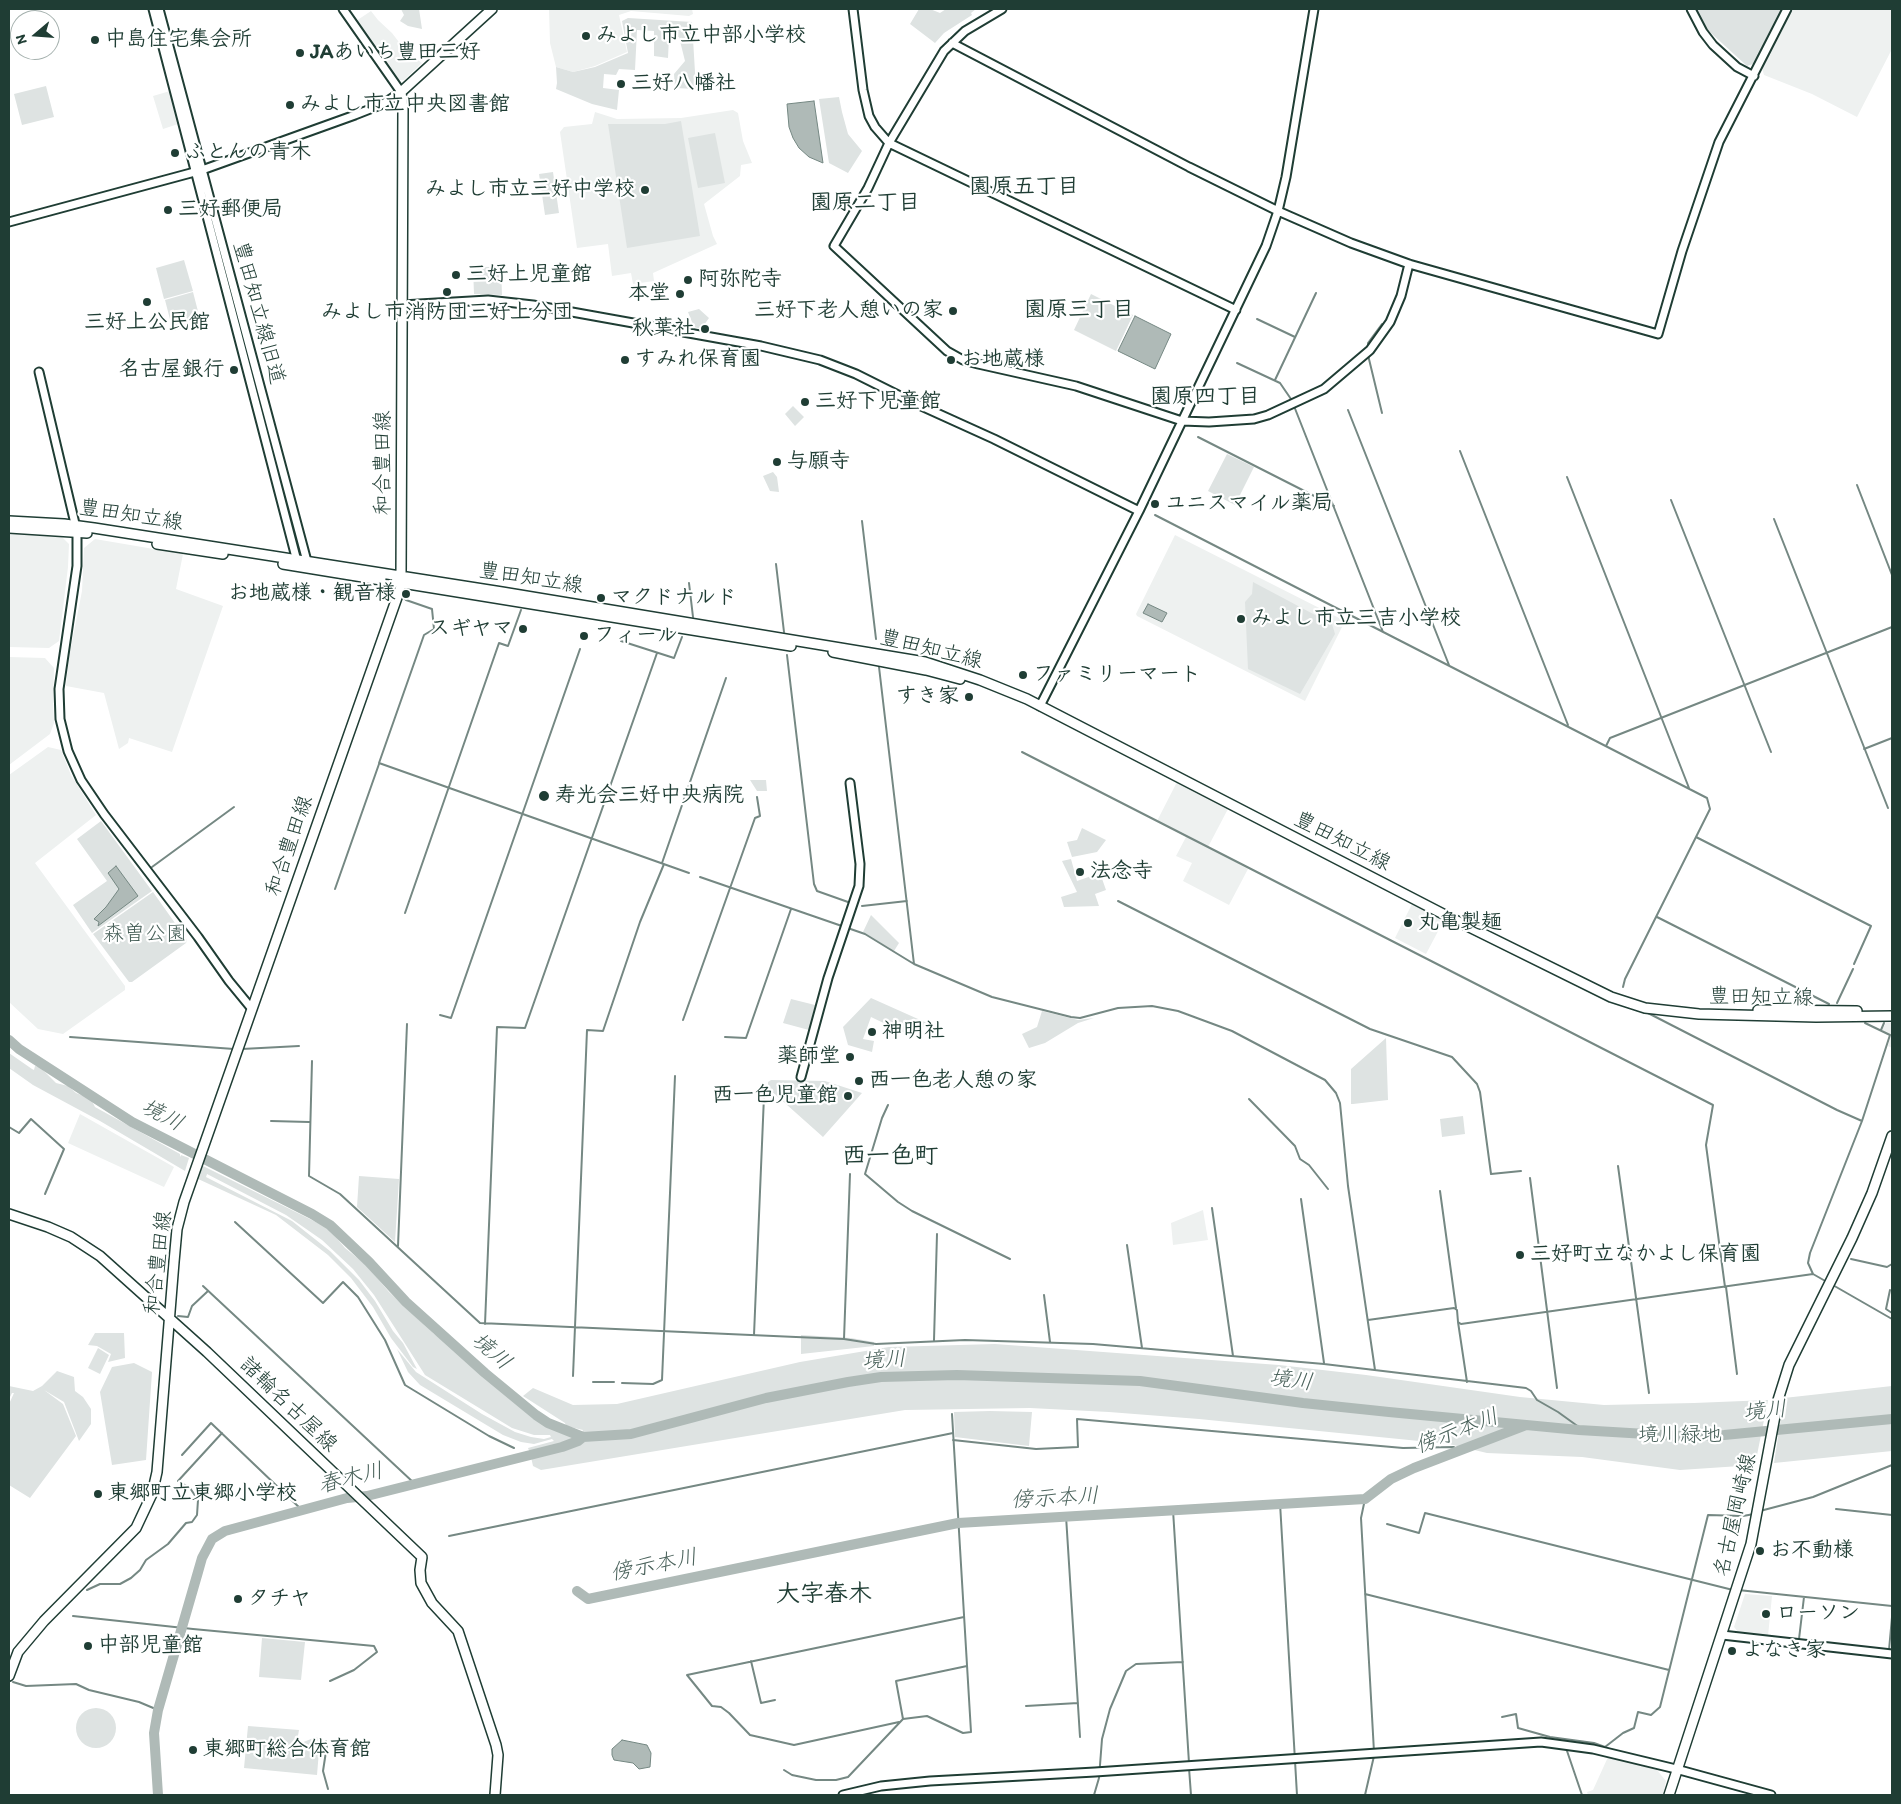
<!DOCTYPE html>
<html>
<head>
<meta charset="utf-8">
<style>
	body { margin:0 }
	#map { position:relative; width:1901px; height:1804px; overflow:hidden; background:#fff; font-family:Itim,sans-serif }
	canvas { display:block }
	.frame { position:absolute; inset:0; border:10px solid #1f3d34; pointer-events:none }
	.north { position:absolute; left:10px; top:10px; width:50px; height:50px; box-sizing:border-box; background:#fff; border:1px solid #a5b1ae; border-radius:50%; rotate:252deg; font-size:14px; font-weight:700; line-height:20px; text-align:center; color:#1f3d34 }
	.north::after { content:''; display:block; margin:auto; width:18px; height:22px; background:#1f3d34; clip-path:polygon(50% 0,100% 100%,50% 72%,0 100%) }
</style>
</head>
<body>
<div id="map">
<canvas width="1901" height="1804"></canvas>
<div class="frame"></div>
<div class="north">N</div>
</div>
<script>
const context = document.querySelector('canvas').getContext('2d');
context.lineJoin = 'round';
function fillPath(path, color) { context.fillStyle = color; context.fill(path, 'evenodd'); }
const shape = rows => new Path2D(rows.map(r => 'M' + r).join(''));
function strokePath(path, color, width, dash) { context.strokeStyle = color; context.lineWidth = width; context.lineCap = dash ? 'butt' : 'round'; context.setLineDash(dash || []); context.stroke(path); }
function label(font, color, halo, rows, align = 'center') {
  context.font = font + ' Itim,"Klee One",sans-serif'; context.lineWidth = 4.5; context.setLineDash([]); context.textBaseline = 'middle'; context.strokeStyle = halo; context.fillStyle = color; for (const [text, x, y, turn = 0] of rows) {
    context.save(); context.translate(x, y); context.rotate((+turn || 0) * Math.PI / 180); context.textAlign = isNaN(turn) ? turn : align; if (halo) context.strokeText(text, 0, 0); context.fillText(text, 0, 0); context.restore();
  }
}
const built = shape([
	[549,9,692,9,693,14,689,16,631,11,619,15,627,52,595,66,573,72,556,67,550,43],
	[1791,9,1892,9,1892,49,1857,117,1812,94,1764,75,1762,68],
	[371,11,378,20,392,33,405,50,422,63,404,80,398,80,379,54,389,47,378,54,356,21],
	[170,91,178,124,163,129,153,96],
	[733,110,738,113,743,141,752,163,741,165,740,176,704,204,713,236,717,244,653,273,654,281,633,284,631,273,612,276,608,244,577,248,560,132,564,127,592,124,595,112,617,119,681,118],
	[9,534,60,535,69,544,68,567,59,641,49,648,9,647],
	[1175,535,1345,621,1305,701,1137,616,1136,614],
	[95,539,183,554,176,589,223,606,172,752,129,738,128,743,119,749,104,693,66,686,69,657,82,591,84,548],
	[9,657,45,658,54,668,53,702,54,723,50,734,9,765],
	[48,747,61,750,71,775,96,815,35,863,125,986,125,990,63,1034,38,1029,9,1002,9,775],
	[1177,782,1179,782,1229,807,1208,847,1248,869,1229,905,1183,881,1192,863,1176,856,1186,837,1157,821],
	[1413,902,1443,917,1444,920,1426,954,1395,938],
	[1886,1023,1892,1023,1892,1048,1888,1046,1891,1035,1882,1030],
	[80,1114,174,1167,164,1187,68,1143],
	[1203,1210,1208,1240,1173,1245,1171,1223],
	[1745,1594,1772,1596,1768,1636,1739,1633,1734,1627],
	[1608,1757,1657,1770,1666,1781,1663,1795,1588,1795,1587,1792,1593,1790]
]);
const green = shape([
	[401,9,419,9,422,29,408,26,400,21,404,15],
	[919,9,930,9,940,13,946,9,976,9,971,13,972,15,944,33,935,43,910,24],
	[1694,9,1783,9,1756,63,1747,66,1712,34,1702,23],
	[628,18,692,22,696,89,675,88,674,74,685,61,679,37,669,37,668,58,654,56,654,31,637,30,635,70,619,69,616,75,604,74,603,88,619,90,617,110,592,104,556,89,557,83,556,67,573,72,595,67,628,53,622,21],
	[46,86,54,117,22,125,14,94],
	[839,97,842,112,848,134,862,151,848,173,829,163,819,99],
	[681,121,700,236,627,248,608,124,665,124],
	[715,133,725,183,698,188,688,138],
	[553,172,559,213,545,215,539,174],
	[184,260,193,291,164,299,156,268],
	[473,267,501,267,502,295,474,294],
	[193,292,201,323,173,331,165,300],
	[1091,294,1133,315,1116,351,1074,330],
	[699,309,709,318,701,329,694,327,688,312],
	[793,406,804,417,795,426,785,414],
	[1227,454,1254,467,1235,505,1208,491],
	[773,472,777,477,779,492,770,491,763,476],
	[1253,582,1332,624,1335,634,1300,694,1248,669,1245,602,1252,594],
	[750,780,766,780,767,791,757,791],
	[101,821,152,891,92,933,73,905,107,881,77,839],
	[1082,828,1106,840,1097,852,1072,857,1067,842,1077,840],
	[1071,859,1077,881,1100,873,1106,890,1095,894,1099,906,1064,907,1061,897,1077,892,1062,861],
	[153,892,187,940,186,943,132,982,129,982,93,934],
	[871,915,899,943,894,951,863,932],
	[871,998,927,1023,913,1037,871,1017,863,1039,874,1041,872,1052,848,1045,843,1027],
	[791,999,815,1005,809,1030,783,1023],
	[1042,1011,1078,1020,1094,1018,1078,1023,1045,1043,1029,1048,1022,1034,1037,1027],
	[1386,1038,1388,1100,1353,1104,1351,1104,1351,1069],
	[9,1053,32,1069,34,1070,35,1066,40,1067,56,1083,68,1086,76,1093,91,1099,95,1107,180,1154,180,1157,181,1155,189,1158,185,1171,100,1121,33,1085,9,1068],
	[771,1080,825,1081,862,1093,823,1137,768,1088,768,1082],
	[1463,1116,1465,1134,1442,1137,1440,1119],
	[201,1165,328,1228,345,1248,366,1265,389,1292,434,1334,447,1342,494,1385,534,1418,561,1432,574,1436,574,1441,530,1453,528,1448,554,1441,552,1439,534,1444,521,1442,503,1435,420,1385,408,1372,397,1349,416,1372,482,1414,515,1432,531,1437,544,1439,551,1437,550,1435,534,1435,512,1428,425,1375,374,1295,353,1269,322,1240,286,1215,207,1174,206,1177,292,1221,330,1251,359,1280,375,1301,393,1331,403,1343,417,1369,413,1367,391,1338,373,1307,351,1278,328,1255,276,1215,196,1178],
	[359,1176,399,1179,395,1242,357,1207],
	[95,1333,124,1333,125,1358,108,1362,111,1354,97,1346,88,1345],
	[801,1335,851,1338,874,1342,874,1346,801,1354],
	[995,1344,1279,1365,1366,1375,1520,1397,1604,1405,1694,1403,1768,1400,1755,1465,1680,1470,1582,1457,1487,1453,1449,1444,1199,1419,1109,1412,1030,1408,905,1410,541,1470,533,1466,531,1457,576,1445,583,1430,566,1426,565,1423,523,1396,533,1388,573,1405,617,1404,800,1362,889,1347],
	[98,1348,109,1355,100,1374,88,1368],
	[134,1363,152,1372,146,1460,112,1465,100,1392,112,1367],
	[57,1371,74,1377,75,1391,83,1397,91,1409,91,1424,79,1441,64,1402,44,1390,63,1404,76,1436,30,1498,9,1485,9,1404,14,1393,12,1393,9,1399,9,1386,33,1391,42,1386],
	[1892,1386,1892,1451,1774,1463,1784,1398],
	[990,1411,1032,1412,1029,1446,955,1437,954,1412],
	[262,1638,305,1642,301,1680,259,1677],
	'76 1728a20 20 0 1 1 40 0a20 20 0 1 1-40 0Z',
	[248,1726,299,1730,297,1741,301,1743,316,1737,320,1739,317,1775,244,1768]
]);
const water = shape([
	[814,101,823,163,809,157,799,148,793,138,789,127,787,104,814,101],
	[1135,316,1171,334,1155,369,1118,351,1135,316],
	[1148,604,1167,613,1162,622,1143,613,1148,604],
	[116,866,138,896,98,926,99,922,94,919,106,907,119,889,108,873,116,866],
	[622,1740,647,1745,651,1753,650,1767,639,1769,633,1763,614,1760,612,1755,612,1749,622,1740]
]);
const stream = shape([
	[1257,319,1295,337],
	[1368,348,1368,343,1382,324],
	[1368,355,1382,413],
	[1237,363,1280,383,1293,402],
	[1275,380,1316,293],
	[1294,406,1383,632],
	[1348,410,1449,665],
	[1198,437,1334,506],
	[1460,451,1568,725],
	[1567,477,1689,788],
	[1857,485,1892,575],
	[1671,500,1771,752],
	[1155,515,1707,798,1710,809,1625,979,1623,987],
	[1774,519,1888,808],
	[862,521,876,639],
	[776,564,784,632],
	[689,583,693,617],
	[402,596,406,600,432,609,434,629,424,635,379,763,689,873],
	[621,641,674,658,682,637],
	[787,655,814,884,817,891,848,902],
	[879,667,914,964,992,997,1071,1017,1080,1018,1118,1008,1152,1006,1178,1011,1232,1031,1325,1080,1336,1093,1340,1103,1348,1186,1375,1370],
	[1606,746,1610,738,1892,627],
	[1864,749,1892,738],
	[1022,752,1713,1105,1706,1145,1725,1287],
	[1696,837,1871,926,1854,964],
	[662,863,726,678],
	[152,867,234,807],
	[700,877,865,934,914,964],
	[335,889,379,764],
	[1118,901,1370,1029,1452,1057,1477,1084,1480,1092,1491,1174,1521,1171],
	[862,906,907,901],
	[405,913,499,643,508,646,521,610],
	[1657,917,1829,1004],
	[1837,1003,1853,969],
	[1646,1012,1837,1110,1862,1121,1810,1253,1808,1263,1813,1274,1827,1282],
	[440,1015,451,1018,580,649],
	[683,1020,755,818,760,816,757,797],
	[1881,1030,1884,1023],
	[70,1037,234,1049],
	[725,1037,746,1038,791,909],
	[242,1049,299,1046],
	[312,1061,309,1176,340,1194,480,1323,796,1337,844,1339,876,1344,965,1340,1093,1344,1324,1364,1526,1388,1531,1391,1537,1400,1558,1412,1583,1430],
	[1249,1099,1295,1146,1300,1159,1309,1165,1328,1189],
	[888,1105,882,1118,865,1174,898,1202,912,1211,1010,1259],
	[271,1121,309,1122],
	[1862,1121,1890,1035,1865,1023],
	[9,1127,19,1133,31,1119,64,1149,45,1194],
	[1618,1166,1649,1393],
	[1530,1178,1557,1388],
	[1440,1191,1456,1308],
	[1301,1199,1324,1363],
	[1212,1208,1233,1356],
	[235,1222,323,1303,343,1282,358,1297,385,1340,405,1385,489,1436,514,1448],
	[1127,1245,1142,1348],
	[398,1246,407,1024],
	[1851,1259,1887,1267,1892,1264],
	[1831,1284,1892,1319],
	[203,1286,414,1483],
	[1726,1287,1737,1374],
	[1890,1290,1886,1309,1892,1313],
	[1044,1295,1050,1342],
	[178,1316,188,1317,192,1306,208,1291],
	[1368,1320,1454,1308,1457,1310,1458,1322,1461,1324,1813,1274],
	[1458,1322,1467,1382],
	[485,1324,497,1027,525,1028,657,653],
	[754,1335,764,1096],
	[844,1339,850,1174],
	[934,1340,937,1234],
	[573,1376,587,1030,603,1031,640,922,664,864],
	[593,1382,614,1382],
	[622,1383,653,1384,662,1380,675,1076],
	[953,1440,1036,1449,1078,1447,1077,1419,1403,1448,1454,1447,1457,1451],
	[182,1455,211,1423,303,1511],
	[1365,1499,1361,1518,1374,1752],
	[1280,1503,1297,1795],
	[1836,1509,1892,1515],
	[1173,1510,1189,1763],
	[1760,1511,1813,1497,1892,1465],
	[1066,1516,1080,1737],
	[1387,1524,1419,1533,1425,1513,1733,1590],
	[449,1536,953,1433],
	[87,1590,100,1584,120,1584,131,1578,140,1570,146,1560,168,1544,186,1523,192,1522,197,1515,198,1500,190,1488,178,1481,222,1433],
	[1738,1590,1892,1606],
	[1365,1594,1669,1670],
	[73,1616,193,1629,374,1646,377,1652,354,1670,330,1681],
	[1799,1639,1804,1597],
	[1889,1650,1892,1617],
	[751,1661,761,1703,775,1700],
	[13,1682,26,1686,76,1684,89,1690,139,1702,158,1710],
	[1026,1706,1078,1703],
	[1502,1717,1516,1714,1518,1728,1550,1737,1594,1743,1605,1747,1623,1733,1634,1728,1638,1712,1651,1715,1660,1707,1708,1515,1743,1516,1754,1514],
	[903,1719,896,1681,967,1666],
	[899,1722,794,1745,750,1735,729,1713,721,1707,712,1706,687,1675,964,1617],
	[326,1741,327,1745,323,1771,328,1789],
	[1566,1748,1582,1795],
	[1189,1768,1191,1795],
	[784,1770,792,1775,816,1780,836,1780,848,1777,903,1719,927,1716,963,1733,971,1732,952,1414],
	[1094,1795,1099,1778,1102,1739,1110,1709,1126,1671,1136,1664,1183,1662],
	[1365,1795,1374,1756]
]);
const river = shape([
	[9,1040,19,1049,132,1122,312,1214,330,1225,369,1262,406,1302,485,1373,536,1415,548,1423,583,1437,631,1434,766,1398,848,1382,881,1377,957,1375,1140,1381,1303,1403,1389,1412,1579,1430,1680,1436,1724,1435,1892,1419],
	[577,1591,588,1599,958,1523,1365,1499,1391,1479,1414,1468,1526,1425],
	[158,1795,154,1733,158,1710,198,1572,202,1558,212,1539,225,1531,347,1498,367,1496,562,1447,578,1441,583,1437]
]);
const minor = shape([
	[153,9,298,565],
	[159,9,308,565],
	[853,9,863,90,869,116,875,127,889,143,1236,310],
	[1002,9,965,31,944,51,889,143,868,188,834,246,947,351,963,360,978,364,1076,386,1182,421,1209,422,1254,419,1268,415,1324,389,1370,350,1390,322,1401,296,1409,264],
	[1691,9,1703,32,1713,45,1737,67,1754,76],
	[952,43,1189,167,1278,211,1351,243,1409,264,1658,334,1682,251,1719,142,1787,9],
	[9,222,202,170,355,115,383,104,401,92,343,9],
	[402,305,488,300,533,305,761,346,820,360,856,374,908,400,994,439,1139,511],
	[39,372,77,532,77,566,59,689,60,719,68,751,81,780,104,814,198,937,229,981,252,1009],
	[1040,706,1139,511,1266,246,1278,211,1286,177,1314,9],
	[801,1077,828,978,859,886,860,864,850,783],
	[1722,1635,1892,1654],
	[843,1795,881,1786,930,1781,1095,1772,1541,1742,1593,1749,1676,1769,1771,1795]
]);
const major = shape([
	[9,521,64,524,94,528,502,592,925,662,980,680,1027,699,1447,916,1611,997,1645,1008,1699,1014,1816,1017,1892,1016],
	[9,528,87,533],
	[157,544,223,554],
	[283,564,381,580],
	[396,582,791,646],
	[833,652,926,670,960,679],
	[1758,1010,1857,1011],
	[9,1214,48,1227,71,1237,100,1256,207,1352,422,1557,420,1570,421,1583,432,1603,458,1631,496,1745,498,1755,495,1795],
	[9,1676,18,1652,44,1621,136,1528,152,1494,157,1472,174,1262,177,1229,184,1202,400,589,401,577,403,109,401,92,492,9],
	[1669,1795,1751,1544,1778,1400,1789,1365,1852,1238,1872,1193,1892,1136]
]);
const markers = [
	[586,36,5,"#1f3d34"],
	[95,40,5,"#1f3d34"],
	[300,53,5,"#1f3d34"],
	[621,84,5,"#1f3d34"],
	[290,105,5,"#1f3d34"],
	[175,153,5,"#1f3d34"],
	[645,190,5,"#1f3d34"],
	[168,210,5,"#1f3d34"],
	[456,275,5,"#1f3d34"],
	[688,280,5,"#1f3d34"],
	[447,292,5,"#1f3d34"],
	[680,294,5,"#1f3d34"],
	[147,302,5,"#1f3d34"],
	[953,311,5,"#1f3d34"],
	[705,329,5,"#1f3d34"],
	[625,360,5,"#1f3d34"],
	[951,360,5,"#1f3d34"],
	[234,370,5,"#1f3d34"],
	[805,402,5,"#1f3d34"],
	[777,462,5,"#1f3d34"],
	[1155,504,5,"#1f3d34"],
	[406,594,5,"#1f3d34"],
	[601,598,5,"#1f3d34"],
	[1241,619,5,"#1f3d34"],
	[523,629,5,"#1f3d34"],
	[584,636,5,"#1f3d34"],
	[1023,675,5,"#1f3d34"],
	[969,697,5,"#1f3d34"],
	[544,796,6,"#1f3d34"],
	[1080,872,5,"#1f3d34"],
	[1408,923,5,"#1f3d34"],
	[872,1032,5,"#1f3d34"],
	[850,1057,5,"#1f3d34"],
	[859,1081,5,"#1f3d34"],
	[848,1096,5,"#1f3d34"],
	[1520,1255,5,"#1f3d34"],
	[98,1494,5,"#1f3d34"],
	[1760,1551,5,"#1f3d34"],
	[238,1599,5,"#1f3d34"],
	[1766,1614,5,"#1f3d34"],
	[88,1646,5,"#1f3d34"],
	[1732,1651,5,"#1f3d34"],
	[193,1750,5,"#1f3d34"]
];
const poiNames = [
	["みよし市立中部小学校",596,36],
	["中島住宅集会所",105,40],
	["JAあいち豊田三好",310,53],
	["三好八幡社",631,84],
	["みよし市立中央図書館",300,105],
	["ふとんの青木",185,153],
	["みよし市立三好中学校",635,190,"right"],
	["三好郵便局",178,210],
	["三好上児童館",466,275],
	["阿弥陀寺",698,280],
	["本堂",670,294,"right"],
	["三好下老人憩いの家",943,311,"right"],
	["みよし市消防団三好上分団",447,313,"center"],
	["三好上公民館",147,323,"center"],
	["秋葉社",695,329,"right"],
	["すみれ保育園",635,360],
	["お地蔵様",961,360],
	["名古屋銀行",224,370,"right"],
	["三好下児童館",815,402],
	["与願寺",787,462],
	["ユニスマイル薬局",1165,504],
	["お地蔵様・観音様",396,594,"right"],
	["マクドナルド",611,598],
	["みよし市立三吉小学校",1251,619],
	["スギヤマ",513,629,"right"],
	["フィール",594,636],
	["ファミリーマート",1033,675],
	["すき家",959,697,"right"],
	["寿光会三好中央病院",555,796],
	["法念寺",1090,872],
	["丸亀製麺",1418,923],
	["神明社",882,1032],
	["薬師堂",840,1057,"right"],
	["西一色老人憩の家",869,1081],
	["西一色児童館",838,1096,"right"],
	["三好町立なかよし保育園",1530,1255],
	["東郷町立東郷小学校",108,1494],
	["お不動様",1770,1551],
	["タチヤ",248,1599],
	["ローソン",1776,1614],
	["中部児童館",98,1646],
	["よなき家",1742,1651],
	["東郷町総合体育館",203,1750]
];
const streetNames = [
	["豊田知立線旧道",258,313,75],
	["和合豊田線",384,463,-90],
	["豊田知立線",131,516,9],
	["豊田知立線",531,579,9],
	["豊田知立線",931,650,14],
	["豊田知立線",1342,842,27],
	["和合豊田線",290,846,-71],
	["豊田知立線",1761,998,1],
	["和合豊田線",159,1263,-83],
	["諸輪名古屋線",288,1405,44],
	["名古屋岡崎線",1736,1515,-77]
];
const parkNames = [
	["森曽公園",145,935],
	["境川緑地",1680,1436]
];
const neighbourhoodNames = [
	["園原五丁目",1024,187],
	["園原二丁目",865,203],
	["園原三丁目",1079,310],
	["園原四丁目",1205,397]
];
const waterNames = [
	["境川",162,1116,28],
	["境川",491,1352,41],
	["境川",884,1361,-4],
	["境川",1291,1381,7],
	["境川",1765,1412,-6],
	["傍示本川",1457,1432,-21],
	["春木川",351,1479,-14],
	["傍示本川",1055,1499,-3],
	["傍示本川",654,1566,-11]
];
const quarterNames = [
	["西一色町",890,1157],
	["大字春木",824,1595]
];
fillPath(built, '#eef1f0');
fillPath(green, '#dee3e2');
fillPath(water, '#afbab7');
strokePath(water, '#758883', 1);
strokePath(stream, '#758883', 2);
strokePath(river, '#afbab7', 10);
strokePath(minor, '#1f3d34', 11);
strokePath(major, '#1f3d34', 12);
strokePath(minor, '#fff', 7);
strokePath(major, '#fff', 9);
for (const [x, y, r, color] of markers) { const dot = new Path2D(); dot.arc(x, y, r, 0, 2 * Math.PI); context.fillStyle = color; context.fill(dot); strokePath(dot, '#fff', 2); }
label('bold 21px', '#1f3d34', '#fff', poiNames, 'left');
label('21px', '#1f3d34', '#fff', streetNames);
label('21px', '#455e57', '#fff', parkNames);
label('bold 22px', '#1f3d34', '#fff', neighbourhoodNames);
label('italic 22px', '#4a625b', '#fff', waterNames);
label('bold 24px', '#1f3d34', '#fff', quarterNames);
</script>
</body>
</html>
